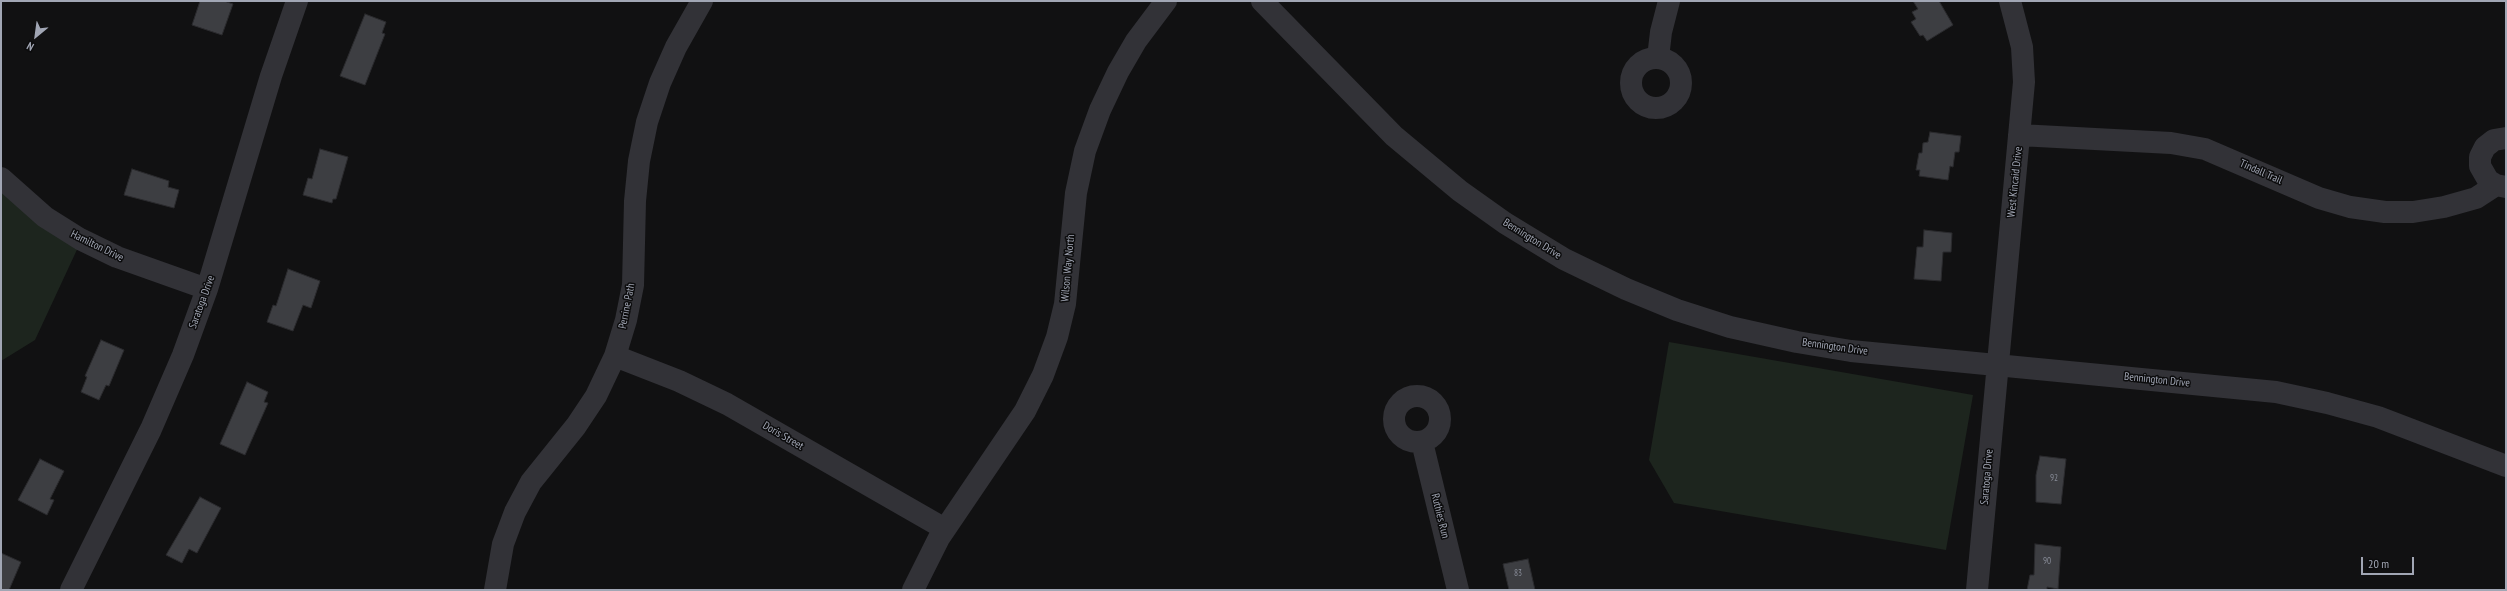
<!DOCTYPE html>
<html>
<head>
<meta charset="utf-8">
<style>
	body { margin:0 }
	#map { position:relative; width:2507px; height:591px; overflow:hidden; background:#111112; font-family:"PT Sans Narrow",sans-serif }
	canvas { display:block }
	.frame { position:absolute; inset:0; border:2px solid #a1a6b4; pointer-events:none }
	.north { position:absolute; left:16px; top:16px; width:40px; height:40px; -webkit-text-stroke:3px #0c0c0d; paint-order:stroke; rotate:209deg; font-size:11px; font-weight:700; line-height:16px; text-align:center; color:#a1a6b4 }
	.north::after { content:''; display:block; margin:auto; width:14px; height:18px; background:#a1a6b4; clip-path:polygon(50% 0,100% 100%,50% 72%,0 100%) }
	.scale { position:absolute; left:2361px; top:557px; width:53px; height:18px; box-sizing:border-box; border:2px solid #a1a6b4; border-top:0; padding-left:5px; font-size:12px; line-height:14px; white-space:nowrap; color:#a1a6b4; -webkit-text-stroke:3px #0c0c0d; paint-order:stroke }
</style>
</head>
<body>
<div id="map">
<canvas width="2507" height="591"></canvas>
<div class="frame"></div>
<div class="north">N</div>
<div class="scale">20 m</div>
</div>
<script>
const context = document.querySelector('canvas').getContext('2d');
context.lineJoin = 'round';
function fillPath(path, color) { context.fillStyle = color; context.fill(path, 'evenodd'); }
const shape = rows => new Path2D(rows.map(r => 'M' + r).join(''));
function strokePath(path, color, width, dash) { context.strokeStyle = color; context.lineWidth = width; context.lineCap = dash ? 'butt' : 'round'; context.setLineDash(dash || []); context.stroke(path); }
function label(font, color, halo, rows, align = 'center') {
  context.font = font + ' "PT Sans Narrow",sans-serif'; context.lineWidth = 3; context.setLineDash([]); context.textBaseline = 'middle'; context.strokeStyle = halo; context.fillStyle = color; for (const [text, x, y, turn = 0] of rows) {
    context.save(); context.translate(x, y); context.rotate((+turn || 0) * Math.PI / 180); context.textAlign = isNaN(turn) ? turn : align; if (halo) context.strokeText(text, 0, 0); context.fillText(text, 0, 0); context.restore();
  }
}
const green = shape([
	[1,167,81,241,35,340,1,361],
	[1669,342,1973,395,1946,550,1674,503,1649,460]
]);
const building = shape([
	[200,1,224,1,233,4,222,35,192,25,200,1],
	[1913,1,1939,1,1953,25,1927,41,1923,35,1920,36,1911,22,1916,19,1912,12,1918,9,1913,1],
	[365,14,386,22,382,33,385,34,365,85,340,76,365,14],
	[1930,132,1961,136,1959,152,1955,152,1953,167,1950,166,1948,180,1919,176,1920,170,1916,170,1919,153,1922,153,1923,143,1928,142,1930,132],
	[320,149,348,157,336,199,333,199,332,203,303,195,308,178,312,179,320,149],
	[132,169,169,181,168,187,179,190,174,208,124,195,132,169],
	[1924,230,1952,233,1951,252,1943,252,1941,281,1914,279,1917,247,1923,247,1924,230],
	[288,269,320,281,311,308,303,305,293,331,267,322,273,305,276,306,288,269],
	[101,340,124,350,109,386,106,385,99,400,81,392,87,377,85,376,101,340],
	[247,382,268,392,264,402,268,403,245,455,220,444,247,382],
	[2040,456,2066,459,2061,504,2036,502,2036,475,2040,456],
	[40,459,64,471,50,499,54,500,47,515,18,500,40,459],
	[200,497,221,508,197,553,189,549,182,563,166,555,200,497],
	[2035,544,2061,547,2058,589,2047,587,2047,590,2027,590,2030,575,2034,575,2035,544],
	[1,553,21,562,9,590,1,590,1,553],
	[1528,559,1535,590,1509,590,1503,564,1528,559]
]);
const minor = shape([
	[1262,1,1394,136,1460,191,1505,223,1564,259,1626,289,1677,310,1730,327,1797,342,1851,351,2276,392,2327,403,2378,417,2506,466],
	[1658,58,1661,32,1669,1],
	'1631 83a25 25 0 1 1 50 0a25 25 0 1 1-50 0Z',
	[2019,135,2171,143,2205,149,2319,198,2350,207,2385,212,2413,212,2444,207,2476,198,2496,185],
	[2506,138,2494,140,2485,147,2480,157,2480,166,2488,180,2496,185,2506,187],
	[1,178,45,217,80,239,117,257,207,289],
	[615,356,679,381,727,404,945,529],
	'1394 419a23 23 0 1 1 46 0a23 23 0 1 1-46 0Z',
	[1422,442,1458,590],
	[71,590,151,429,183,355,207,289,271,76,297,1],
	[495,590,503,544,515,512,531,482,576,426,596,396,615,356,626,320,633,285,635,201,639,161,647,122,660,83,676,47,702,1],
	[913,590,939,538,1025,411,1043,375,1057,337,1065,304,1076,193,1085,151,1100,110,1118,72,1136,41,1166,1],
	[1977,590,2024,82,2022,47,2010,1]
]);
const numberNames = [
	["92",2054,478],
	["90",2047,561],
	["83",1518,573]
];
const streetNames = [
	["Tindall Trail",2261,172,24],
	["West Kincaid Drive",2015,182,-84],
	["Bennington Drive",1532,239,32],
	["Hamilton Drive",97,246,26],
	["Wilson Way North",1068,268,-85],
	["Saratoga Drive",202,302,-70],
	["Perrine Path",627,306,-79],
	["Bennington Drive",1835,347,8],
	["Bennington Drive",2157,380,6],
	["Doris Street",783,436,30],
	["Saratoga Drive",1987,477,-85],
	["Ruthies Run",1440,516,76]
];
fillPath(green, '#1d251e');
fillPath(building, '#3d3e42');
strokePath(building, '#2b2b2e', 1);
strokePath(minor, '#323237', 22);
label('9px', '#888c98', null, numberNames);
label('11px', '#a1a6b4', '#0c0c0d', streetNames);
</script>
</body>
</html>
